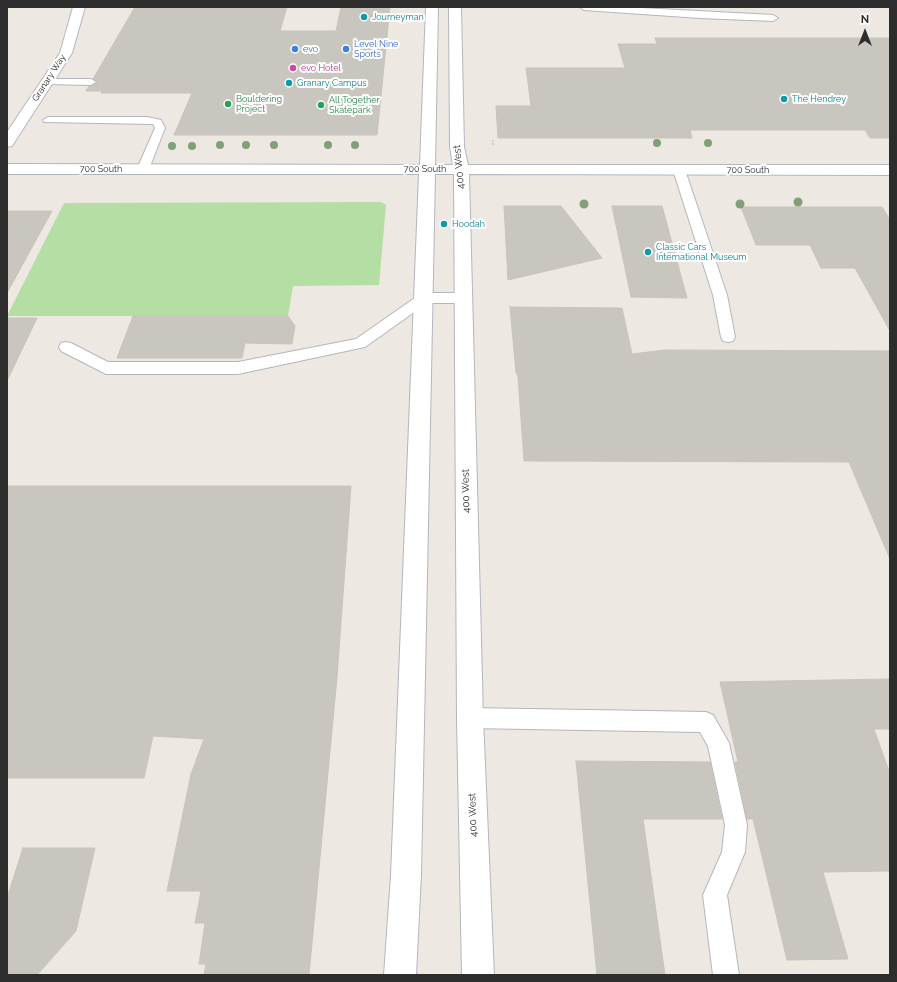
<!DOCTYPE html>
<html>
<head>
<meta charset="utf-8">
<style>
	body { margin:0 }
	#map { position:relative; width:897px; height:982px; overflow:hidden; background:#ede8e1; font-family:Raleway,sans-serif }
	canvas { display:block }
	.frame { position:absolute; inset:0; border:8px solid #2d2d2d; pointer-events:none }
	.north { position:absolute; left:845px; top:12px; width:40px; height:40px; -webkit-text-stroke:3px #fff; paint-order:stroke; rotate:0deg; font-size:11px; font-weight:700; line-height:16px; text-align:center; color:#2d2d2d }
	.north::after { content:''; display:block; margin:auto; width:14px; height:18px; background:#2d2d2d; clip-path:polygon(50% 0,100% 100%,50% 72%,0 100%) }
</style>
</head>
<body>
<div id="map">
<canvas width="897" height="982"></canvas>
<div class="frame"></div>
<div class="north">N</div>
</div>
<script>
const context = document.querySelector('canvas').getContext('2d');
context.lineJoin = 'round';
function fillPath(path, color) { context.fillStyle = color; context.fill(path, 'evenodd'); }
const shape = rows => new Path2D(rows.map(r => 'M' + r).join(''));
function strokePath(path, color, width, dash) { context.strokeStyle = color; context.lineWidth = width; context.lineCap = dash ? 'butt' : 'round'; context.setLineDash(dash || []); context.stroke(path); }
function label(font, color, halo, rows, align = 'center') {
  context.font = font + ' Raleway,sans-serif'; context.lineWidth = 4; context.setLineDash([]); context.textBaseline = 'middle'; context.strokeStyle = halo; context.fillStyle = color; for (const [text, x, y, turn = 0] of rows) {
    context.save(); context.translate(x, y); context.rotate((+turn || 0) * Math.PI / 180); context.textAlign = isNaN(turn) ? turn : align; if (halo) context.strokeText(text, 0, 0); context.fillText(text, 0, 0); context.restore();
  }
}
const green = shape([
	[381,202,386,205,379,285,293,286,288,316,7,316,64,203]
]);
const building = shape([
	[135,7,287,7,280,31,336,31,341,7,390,7,377,135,174,135,192,93,101,93,102,91,86,91,89,86,97,83,93,79,135,7],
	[655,38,890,38,890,138,870,138,865,130,690,130,692,138,498,138,496,106,531,106,526,68,625,68,618,44,657,44,655,38],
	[504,206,561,206,602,258,508,280,504,206],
	[612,206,662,206,687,298,631,297,612,206],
	[741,207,882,207,890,220,890,331,855,268,821,268,810,245,756,245,741,207],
	[7,211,52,211,7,293,7,211],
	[510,307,622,308,632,354,665,350,890,351,890,559,849,462,524,461,518,377,516,372,510,307],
	[133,316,288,316,295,326,292,344,245,343,242,358,117,358,133,316],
	[7,318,37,318,7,381,7,318],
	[7,486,351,486,337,677,309,975,204,975,206,964,199,964,205,923,195,923,201,891,167,891,191,774,204,739,153,736,144,778,7,778,7,486],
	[890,679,890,729,874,729,890,774,890,871,823,872,848,959,787,960,753,819,747,819,735,762,738,762,720,682,890,679],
	[576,761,710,762,722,819,643,819,665,975,597,975,576,761],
	[23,848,95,848,76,931,37,975,7,975,7,898,23,848]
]);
const path = shape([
	[493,140,493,145]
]);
const service = shape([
	[580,7,623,7,773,15,778,18,773,21,700,18,584,10,580,7],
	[47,79,91,79,96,82,91,85,43,84,42,82,43,80,47,79],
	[48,117,147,117,161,120,165,128,149,169,143,172,137,169,155,128,153,124,44,122,43,120,48,117],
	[679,167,685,170,727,295,735,337,733,341,728,342,723,341,721,337,713,295,673,170,679,167],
	[424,293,463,293,468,295,470,298,468,301,463,303,427,303,365,347,238,374,106,374,61,351,59,347,61,343,66,342,71,343,108,362,238,362,356,339,419,295,424,293],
	[470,708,706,712,713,715,729,743,747,825,745,852,727,895,739,975,713,975,703,895,722,852,725,825,708,746,700,732,470,728,463,725,460,718,463,711,470,708]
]);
const minor = shape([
	[73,7,85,7,72,53,12,146,7,147,7,132,60,53,73,7],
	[426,7,438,7,435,165,453,165,450,147,449,7,461,7,464,147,468,165,890,165,890,175,469,174,483,718,494,975,462,975,457,718,454,174,435,174,421,875,416,975,384,975,391,875,419,174,7,174,7,164,420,165,426,7]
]);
const trees = [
	[657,143,4],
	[708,143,4],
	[220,145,4],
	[246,145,4],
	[274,145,4],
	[328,145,4],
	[355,145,4],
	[172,146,4],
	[192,146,4],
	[798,202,4.5],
	[584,204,4.5],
	[740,204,4.5]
];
const markers = [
	[364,17,4,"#0f9aa8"],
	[295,49,4,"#3f7fe0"],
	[346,49,4,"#3f7fe0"],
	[293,68,4,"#d1479c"],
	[289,83,4,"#0f9aa8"],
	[784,99,4,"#0f9aa8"],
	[228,104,4,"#2e9e5b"],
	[321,105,4,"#2e9e5b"],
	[444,224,4,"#0f9aa8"],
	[648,252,4,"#0f9aa8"]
];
const farCulturenames = [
	["Journeyman",372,17],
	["Granary Campus",297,83],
	["The Hendrey",792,99],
	["Hoodah",452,224],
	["Classic Cars",656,247],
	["International Museum",656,257]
];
const farShopnames = [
	["Level Nine",354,44],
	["Sports",354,54],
	["evo",303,49]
];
const farHotelnames = [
	["evo Hotel",301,68]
];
const farStreetnames = [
	["Granary Way",49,78,-57],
	["700 South",101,169],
	["700 South",425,169],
	["700 South",748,170]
];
const farLeisurenames = [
	["Bouldering",236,99],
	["Project",236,109],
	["All Together",329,100],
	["Skatepark",329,110]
];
const streetNames = [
	["400 West",459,167,-95],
	["400 West",466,491,-91],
	["400 West",473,815,-92]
];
fillPath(green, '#b4dea3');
fillPath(building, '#c9c6bf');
strokePath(building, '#c8c4ba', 1);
strokePath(service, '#b4b6bf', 2);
strokePath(minor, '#b4b6bf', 2);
strokePath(path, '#c8c8c8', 1.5, [2, 1]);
fillPath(service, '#fff');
fillPath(minor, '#fff');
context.fillStyle = '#839f78';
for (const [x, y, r] of trees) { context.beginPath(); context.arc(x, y, r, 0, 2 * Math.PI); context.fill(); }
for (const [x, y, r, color] of markers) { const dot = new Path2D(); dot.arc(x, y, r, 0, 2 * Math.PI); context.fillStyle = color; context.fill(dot); strokePath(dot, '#fff', 1.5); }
label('9px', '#0d838f', '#fff', farCulturenames, 'left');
label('9px', '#366cbe', '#fff', farShopnames, 'left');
label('9px', '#b23c85', '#fff', farHotelnames, 'left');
label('9px', '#2d2d2d', '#fff', farStreetnames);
label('9px', '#27864d', '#fff', farLeisurenames, 'left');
label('10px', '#2d2d2d', '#fff', streetNames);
</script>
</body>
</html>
